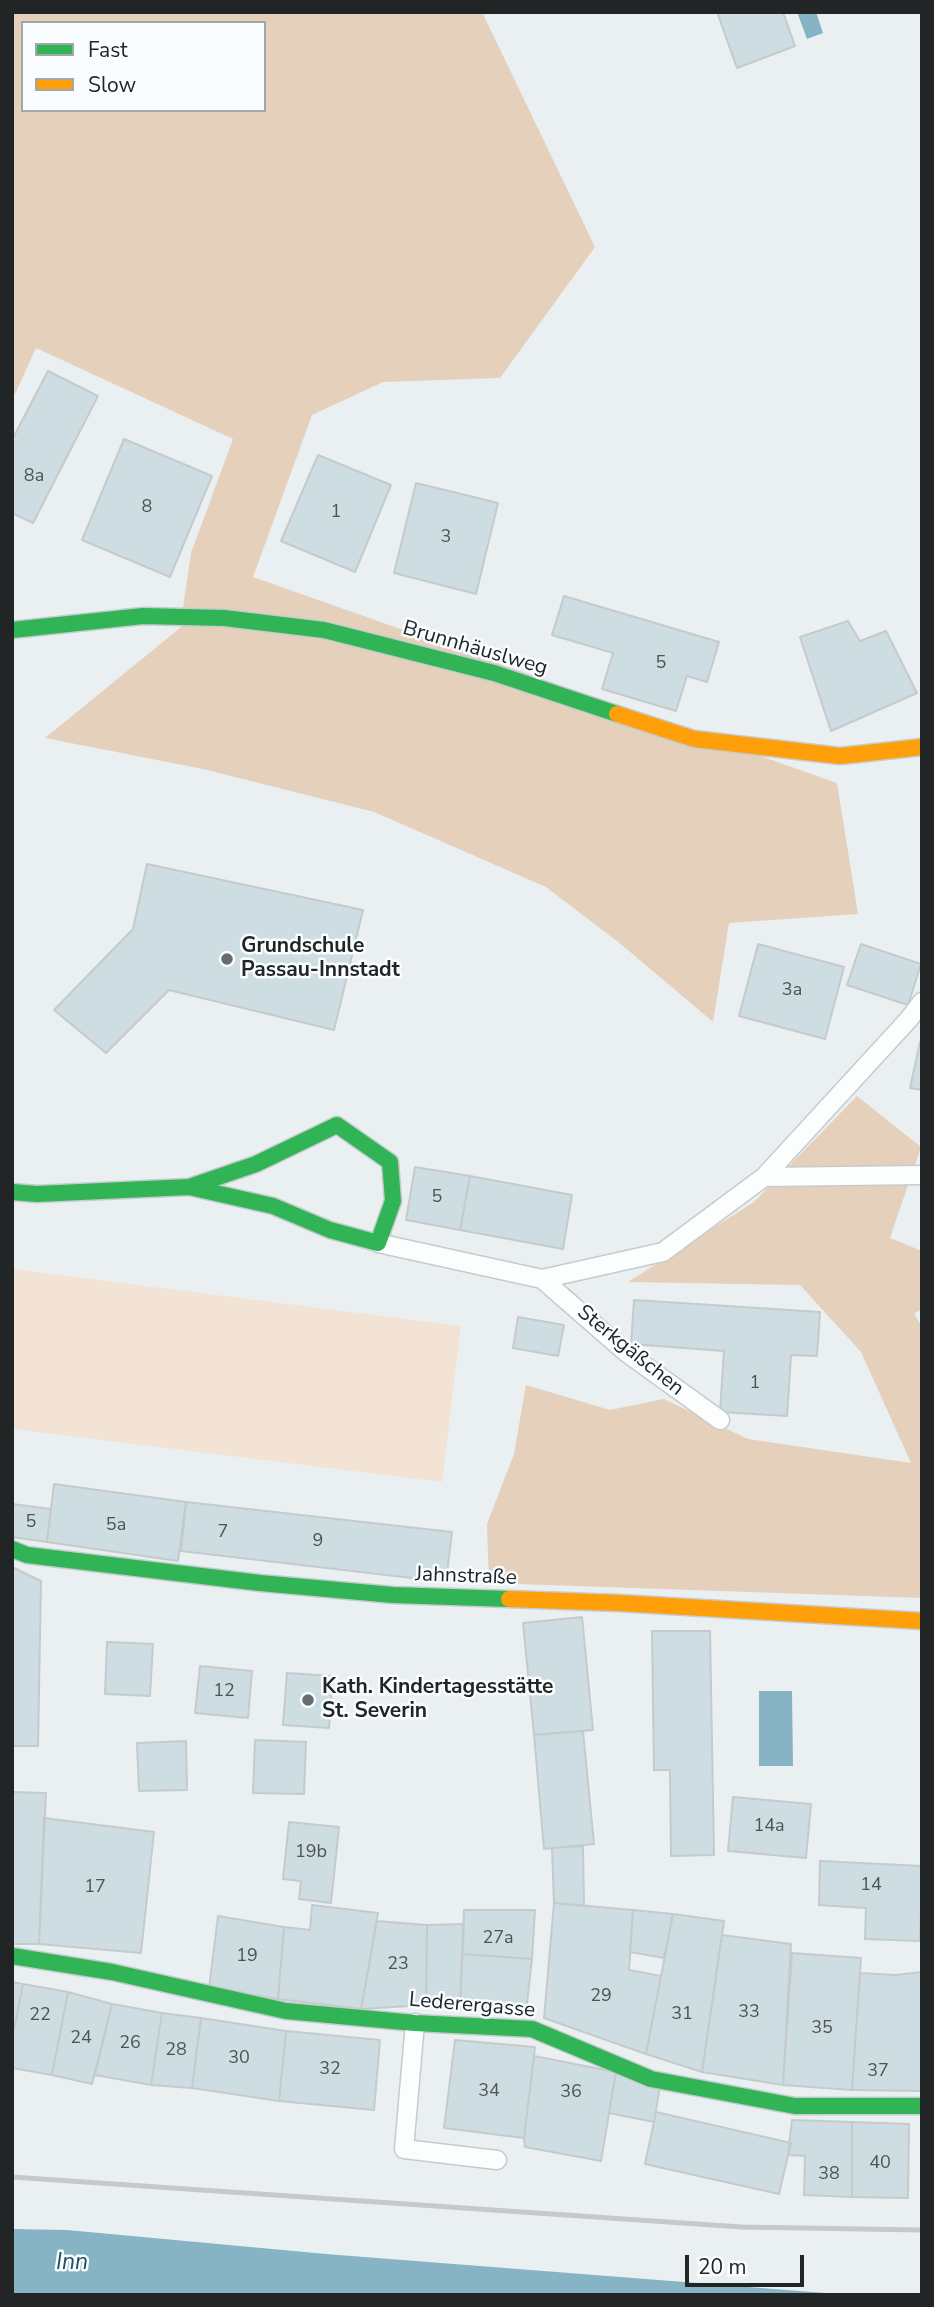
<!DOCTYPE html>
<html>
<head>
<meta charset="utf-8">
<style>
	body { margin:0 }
	#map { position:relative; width:934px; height:2307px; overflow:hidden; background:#eaf0f2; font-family:"Nunito Sans",sans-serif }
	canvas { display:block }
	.frame { position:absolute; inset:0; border:14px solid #212526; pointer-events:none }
	.legend { position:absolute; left:21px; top:21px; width:245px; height:91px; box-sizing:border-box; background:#f9fdff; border:2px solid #a3a7a8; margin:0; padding:9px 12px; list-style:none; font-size:21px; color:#212526 }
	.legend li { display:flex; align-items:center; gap:14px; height:35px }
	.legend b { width:35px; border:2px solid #a3a7a8 }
	.scale { position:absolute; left:685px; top:2255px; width:119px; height:32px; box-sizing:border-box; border:4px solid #212526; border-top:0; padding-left:9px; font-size:21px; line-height:24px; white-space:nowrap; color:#212526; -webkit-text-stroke:5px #f9fdff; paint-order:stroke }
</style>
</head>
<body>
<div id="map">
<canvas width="934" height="2307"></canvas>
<div class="frame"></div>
<ul class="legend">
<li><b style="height:9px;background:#30b455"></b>Fast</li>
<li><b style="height:9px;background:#ff9f0a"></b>Slow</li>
</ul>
<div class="scale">20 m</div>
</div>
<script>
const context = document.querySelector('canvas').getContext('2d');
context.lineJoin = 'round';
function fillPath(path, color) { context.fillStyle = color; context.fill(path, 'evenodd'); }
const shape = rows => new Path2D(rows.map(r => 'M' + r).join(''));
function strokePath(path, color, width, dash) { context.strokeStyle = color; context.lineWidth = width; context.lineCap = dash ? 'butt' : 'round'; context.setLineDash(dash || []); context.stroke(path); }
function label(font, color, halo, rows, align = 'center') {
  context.font = font + ' "Nunito Sans",sans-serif'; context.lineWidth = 5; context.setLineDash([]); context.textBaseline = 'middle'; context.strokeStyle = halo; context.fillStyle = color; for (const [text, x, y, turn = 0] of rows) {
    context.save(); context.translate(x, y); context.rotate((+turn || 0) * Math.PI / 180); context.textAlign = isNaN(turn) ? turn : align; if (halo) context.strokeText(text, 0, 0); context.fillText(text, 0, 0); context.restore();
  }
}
const green = shape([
	[12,1269,461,1326,442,1482,12,1429]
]);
const forest = shape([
	[12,12,482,12,595,247,500,378,383,382,312,415,253,577,837,783,858,914,729,923,713,1022,622,945,546,887,374,812,203,769,45,738,180,628,191,553,233,439,36,348,15,394,12,392],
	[23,23,264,23,264,110,23,110],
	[857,1096,921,1147,890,1238,922,1251,922,1310,914,1313,922,1327,922,1598,489,1583,487,1524,514,1454,526,1385,610,1410,664,1399,748,1439,911,1463,861,1352,800,1285,628,1282,754,1202]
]);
const water = shape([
	[797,12,816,12,823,33,807,39],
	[759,1691,792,1691,793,1766,759,1766],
	[12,2229,67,2230,326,2254,851,2295,12,2295]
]);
const building = shape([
	[717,12,783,12,795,46,737,68,717,12],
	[48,371,98,396,33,523,12,513,12,440,48,371],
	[124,439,212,476,170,577,82,540,124,439],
	[318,455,391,485,355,572,281,541,318,455],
	[416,483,498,503,476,594,394,573,416,483],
	[564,596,719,642,707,682,687,676,676,711,602,689,613,653,552,635,564,596],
	[848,621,860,641,886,631,917,693,831,731,800,637,848,621],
	[147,864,363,910,334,1030,169,990,106,1053,54,1010,133,929,147,864],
	[758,944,844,967,825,1039,739,1016,758,944],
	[861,944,921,964,908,1005,847,985,861,944],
	[920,1042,922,1042,922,1090,910,1088,920,1042],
	[415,1167,470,1176,460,1230,406,1220,415,1167],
	[470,1176,572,1195,563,1249,460,1230,470,1176],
	[634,1300,820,1312,817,1356,791,1355,787,1416,720,1412,724,1351,631,1344,634,1300],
	[518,1317,564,1325,558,1356,513,1348,518,1317],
	[54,1484,186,1502,178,1561,47,1542,54,1484],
	[186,1502,452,1532,446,1582,181,1551,186,1502],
	[12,1504,51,1509,47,1542,12,1537,12,1504],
	[12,1567,41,1581,38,1746,12,1746,12,1567],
	[582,1617,593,1730,534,1735,523,1623,582,1617],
	[652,1631,710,1631,714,1855,671,1856,670,1770,654,1770,652,1631],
	[107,1642,153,1644,150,1696,105,1694,107,1642],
	[200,1666,252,1671,248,1718,195,1713,200,1666],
	[287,1673,333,1676,329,1728,283,1725,287,1673],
	[583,1731,594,1844,544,1849,534,1735,583,1731],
	[255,1740,306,1742,304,1794,253,1793,255,1740],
	[186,1741,187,1790,139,1791,137,1743,186,1741],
	[12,1792,46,1793,39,1944,12,1944,12,1792],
	[733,1797,811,1804,806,1858,728,1851,733,1797],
	[44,1818,154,1832,141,1953,39,1944,44,1818],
	[289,1822,339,1827,331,1903,299,1899,301,1881,283,1879,289,1822],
	[583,1846,584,1906,554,1903,552,1848,583,1846],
	[820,1861,922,1866,920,1941,865,1939,866,1908,819,1905,820,1861],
	[554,1903,633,1910,629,1970,661,1976,646,2054,544,2018,554,1903],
	[312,1905,378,1913,361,2009,278,1999,284,1927,310,1930,312,1905],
	[464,1910,535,1910,532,1959,462,1954,464,1910],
	[633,1910,673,1914,664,1958,630,1952,633,1910],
	[673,1914,724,1921,702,2072,646,2054,673,1914],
	[218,1916,284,1927,278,1999,209,1988,218,1916],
	[377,1921,427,1925,426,2005,361,2009,377,1921],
	[464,1924,460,2008,426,2005,427,1925,464,1924],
	[722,1935,791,1944,783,2085,702,2072,722,1935],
	[792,1953,861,1958,852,2090,783,2085,792,1953],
	[462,1954,532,1959,526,2012,460,2008,462,1954],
	[922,1972,922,2091,852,2090,860,1973,895,1975,922,1972],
	[12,1982,23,1984,12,2040,12,1982],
	[23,1984,68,1992,52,2075,12,2068,12,2040,23,1984],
	[68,1992,112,2004,92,2084,52,2075,68,1992],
	[112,2004,162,2013,151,2085,95,2075,112,2004],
	[162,2013,201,2018,192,2088,151,2085,162,2013],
	[201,2018,286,2031,279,2101,192,2088,201,2018],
	[286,2031,380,2040,374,2110,279,2101,286,2031],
	[455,2040,535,2047,524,2138,444,2128,455,2040],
	[534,2056,616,2072,601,2161,525,2147,524,2138,534,2056],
	[616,2072,660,2086,654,2122,609,2113,616,2072],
	[656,2112,791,2143,779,2194,645,2164,656,2112],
	[792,2120,852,2122,852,2197,804,2195,805,2156,788,2155,792,2120],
	[852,2122,909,2124,908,2198,852,2197,852,2122]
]);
const lane = shape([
	[764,1177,922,1175],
	[378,1243,542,1279,663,1252,764,1177,909,1019,922,1002],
	[542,1279,627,1353,720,1420],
	[415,2023,404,2149,497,2160]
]);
const fast = shape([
	[12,630,143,616,224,618,324,630,494,673,617,714],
	[12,1192,37,1194,189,1187,273,1206,330,1230,378,1243,393,1201,390,1162,337,1125,256,1164,189,1187],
	[12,1549,27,1555,260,1583,393,1595,509,1599],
	[12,1956,112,1972,286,2011,415,2023,532,2029,651,2079,795,2106,922,2106]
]);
const slow = shape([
	[617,714,694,739,840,756,922,747],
	[509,1599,619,1603,922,1621]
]);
const rail = shape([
	[12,2177,741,2227,922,2230]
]);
const markers = [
	[227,959,7,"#676c6d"],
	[308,1700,7,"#676c6d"]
];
const numberNames = [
	["8a",34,477],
	["8",147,508],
	["1",336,513],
	["3",446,538],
	["5",661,664],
	["3a",792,991],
	["5",437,1198],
	["1",755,1384],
	["5",31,1523],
	["5a",116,1526],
	["7",223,1533],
	["9",318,1542],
	["12",224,1692],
	["14a",769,1827],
	["19b",311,1853],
	["14",871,1886],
	["17",95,1888],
	["27a",498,1939],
	["19",247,1957],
	["23",398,1965],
	["29",601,1997],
	["33",749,2013],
	["31",682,2015],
	["22",40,2016],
	["35",822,2029],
	["24",81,2039],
	["26",130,2044],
	["28",176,2051],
	["30",239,2059],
	["32",330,2070],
	["37",878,2072],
	["34",489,2092],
	["36",571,2093],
	["40",880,2164],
	["38",829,2175]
];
const streetNames = [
	["Brunnhäuslweg",475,649,16],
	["Sterkgäßchen",630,1351,39],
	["Jahnstraße",466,1577,2],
	["Lederergasse",472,2006,5]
];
const poiNames = [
	["Grundschule",241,947],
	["Passau-Innstadt",241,971],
	["Kath. Kindertagesstätte",322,1688],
	["St. Severin",322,1712]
];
const waterNames = [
	["Inn",72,2263]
];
fillPath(green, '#f3e3d4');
fillPath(forest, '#e4d0bb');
fillPath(water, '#87b4c4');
fillPath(building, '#cedde2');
strokePath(building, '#c5cacc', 2);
strokePath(lane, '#c6cbcd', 21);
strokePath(fast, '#c6cbcd', 19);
strokePath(slow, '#c6cbcd', 19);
strokePath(lane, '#fcfdfd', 18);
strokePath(fast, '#30b455', 16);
strokePath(slow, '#ff9f0a', 16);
strokePath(rail, '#c6c8c9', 5);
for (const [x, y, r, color] of markers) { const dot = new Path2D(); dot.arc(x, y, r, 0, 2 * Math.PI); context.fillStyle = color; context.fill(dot); strokePath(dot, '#f9fdff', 2.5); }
label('18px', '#4d5456', null, numberNames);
label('21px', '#212526', '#f9fdff', streetNames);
label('bold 21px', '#212526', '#f9fdff', poiNames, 'left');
label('italic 23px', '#1b4f60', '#f9fdff', waterNames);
</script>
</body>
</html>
